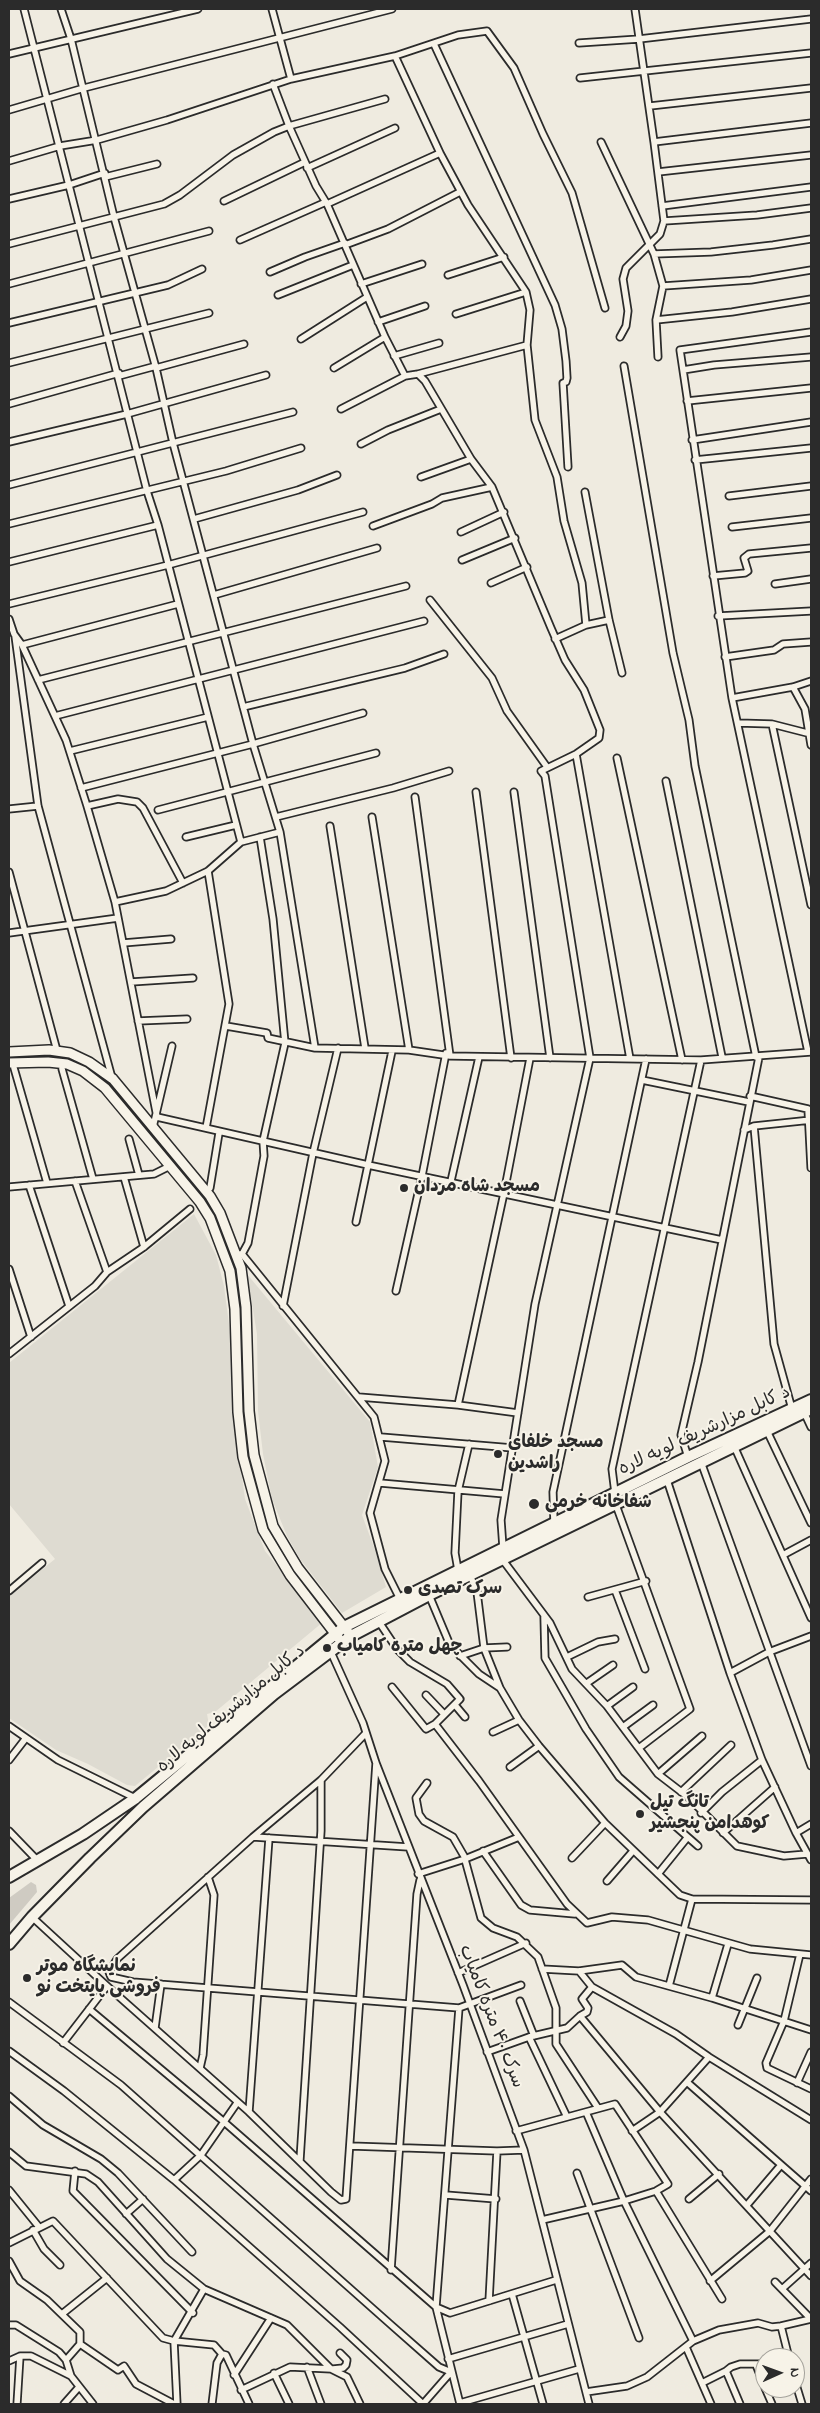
<!DOCTYPE html>
<html>
<head>
<meta charset="utf-8">
<style>
	body { margin:0 }
	#map { position:relative; width:820px; height:2413px; overflow:hidden; background:#efebe0; font-family:"Indie Flower",sans-serif }
	canvas { display:block }
	.frame { position:absolute; inset:0; border:10px solid #2b2b2b; pointer-events:none }
	.north { position:absolute; left:755px; top:2348px; width:50px; height:50px; box-sizing:border-box; background:#f7f3e8; border:1px solid #a5a39c; border-radius:50%; rotate:88deg; font-size:14px; font-weight:700; line-height:20px; text-align:center; color:#2b2b2b }
	.north::after { content:''; display:block; margin:auto; width:18px; height:22px; background:#2b2b2b; clip-path:polygon(50% 0,100% 100%,50% 72%,0 100%) }
</style>
</head>
<body>
<div id="map">
<canvas width="820" height="2413"></canvas>
<div class="frame"></div>
<div class="north">N</div>
</div>
<script>
const context = document.querySelector('canvas').getContext('2d');
context.lineJoin = 'round';
function fillPath(path, color) { context.fillStyle = color; context.fill(path, 'evenodd'); }
const shape = rows => new Path2D(rows.map(r => 'M' + r).join(''));
function strokePath(path, color, width, dash) { context.strokeStyle = color; context.lineWidth = width; context.lineCap = dash ? 'butt' : 'round'; context.setLineDash(dash || []); context.stroke(path); }
function label(font, color, halo, rows, align = 'center') {
  context.font = font + ' "Indie Flower","Playpen Sans Arabic",sans-serif'; context.lineWidth = 4; context.setLineDash([]); context.textBaseline = 'middle'; context.strokeStyle = halo; context.fillStyle = color; for (const [text, x, y, turn = 0] of rows) {
    context.save(); context.translate(x, y); context.rotate((+turn || 0) * Math.PI / 180); context.textAlign = isNaN(turn) ? turn : align; if (halo) context.strokeText(text, 0, 0); context.fillText(text, 0, 0); context.restore();
  }
}
const built = shape([
	[194,1214,216,1255,224,1286,230,1332,234,1420,245,1499,265,1551,323,1622,215,1712,207,1714,209,1725,135,1786,127,1785,88,1764,56,1750,9,1718,9,1596,55,1559,9,1504,9,1363],
	[247,1274,370,1422,378,1467,362,1515,375,1550,386,1587,342,1613,300,1559,287,1536,272,1499,263,1454,258,1411,257,1334]
]);
const green = shape([
	[31,1882,36,1885,37,1892,9,1925,9,1898]
]);
const minor = shape([
	[24,9,147,491,158,525,241,842],
	[61,9,71,39,114,217,156,368,173,443,253,744,280,832,315,1048],
	[272,9,291,79],
	[635,9,654,142,811,123],
	[579,43,639,39,811,19],
	[434,44,555,305,562,329,566,361,567,378,566,382,563,383,568,467],
	[9,54,198,9],
	[395,56,440,153,468,205,526,292,530,310,527,345,535,420,557,477,564,521,582,583,586,625,555,639],
	[580,78,811,53],
	[273,84,289,126,316,186,327,204,385,337,405,376,418,374,425,381,471,459,492,487,551,628,565,660,584,690,600,730,599,738,576,754,541,771,545,776,590,1058,535,1304,501,1520,503,1548],
	[650,106,811,88],
	[9,110,84,88,392,9],
	[601,142,654,254,663,286,656,320,658,357],
	[9,161,60,146,97,140,167,120,291,79,395,56,458,35,487,31,514,68,543,134,572,193,605,308],
	[307,168,395,128],
	[658,172,811,155],
	[105,177,157,164],
	[9,199,69,185,105,173],
	[224,201,305,162],
	[327,204,440,153],
	[662,206,811,187],
	[664,221,757,215,811,208],
	[240,240,326,202],
	[9,244,164,204,180,195,233,155,274,132,289,126,385,99],
	[345,245,388,229,460,192],
	[654,254,711,252,773,245,811,239],
	[270,272,305,257,345,243],
	[448,275,504,257],
	[9,284,209,231],
	[361,284,422,264],
	[663,286,751,280,811,270],
	[278,295,353,265],
	[456,314,526,292],
	[656,320,732,312,811,299],
	[378,322,425,306],
	[9,323,168,285,202,269],
	[620,337,626,326,628,311,623,279,626,268,660,234,664,221,654,142],
	[301,339,367,297],
	[394,356,439,343],
	[9,363,209,313],
	[624,366,673,653,689,720,695,766,756,1057],
	[156,368,244,344],
	[334,368,385,337],
	[683,370,714,365,811,357],
	[418,374,527,345],
	[119,376,156,366],
	[687,401,811,388],
	[9,404,119,373],
	[341,409,405,376],
	[692,440,811,422],
	[9,442,127,414,266,375],
	[361,444,388,430,441,409],
	[695,460,811,448],
	[421,477,471,459],
	[9,485,293,412],
	[585,492,609,620,622,673],
	[729,496,811,486],
	[194,519,298,490,337,475],
	[9,524,226,471,301,448],
	[373,526,432,504,442,498,492,487],
	[732,527,811,518],
	[461,532,504,512],
	[462,560,515,538],
	[9,562,158,525],
	[713,576,745,573,748,571,744,558,749,554,811,548],
	[491,583,527,567],
	[775,584,811,579],
	[214,595,377,548],
	[430,600,492,678,507,711,547,767],
	[9,604,168,565,363,512],
	[718,616,811,611],
	[9,619,14,634,22,645,66,740,87,806,115,902,157,1117],
	[586,625,609,620],
	[15,636,38,806,112,1078],
	[22,645,178,604],
	[725,657,774,650,783,644,811,642],
	[38,680,406,586],
	[793,687,805,709,811,745],
	[732,698,793,687,811,681],
	[243,707,405,668,444,654],
	[55,716,424,621],
	[739,723,772,724,811,734],
	[772,724,811,905],
	[70,751,208,717],
	[576,754,630,1059],
	[617,758,682,1060],
	[666,781,722,1057],
	[81,788,253,744,363,713],
	[476,792,511,1058],
	[514,792,550,1058],
	[415,797,450,1056],
	[87,806,118,799,137,802,143,808,183,883],
	[9,809,38,806],
	[158,810,376,753],
	[276,817,393,788,449,771],
	[372,817,409,1050],
	[330,826,365,1048],
	[186,837,236,825],
	[9,872,56,1047],
	[115,902,166,891,208,871,241,842,280,832],
	[9,933,118,918],
	[123,943,171,939],
	[131,982,193,978],
	[138,1021,187,1019],
	[226,1026,267,1033,268,1038,315,1048,409,1050,450,1056,701,1060,811,1052],
	[808,1052,732,698,680,350,811,332],
	[14,1068,47,1183],
	[62,1069,93,1179],
	[642,1080,749,1102],
	[750,1096,808,1109,811,1112],
	[808,1109,811,1168],
	[157,1117,368,1165,722,1240],
	[754,1126,811,1120],
	[153,1127,172,1046],
	[206,1128,229,1004,208,871],
	[744,1130,754,1126,774,1344,792,1409],
	[129,1139,139,1175],
	[124,1177,144,1247],
	[75,1181,107,1272],
	[451,1181,479,1057],
	[29,1185,69,1306],
	[9,1187,154,1174,170,1166],
	[210,1188,219,1133],
	[356,1222,392,1051],
	[240,1254,242,1254,374,1417,385,1461,370,1513,385,1569,400,1599],
	[242,1254,248,1243,264,1156,263,1141,285,1043,273,919,260,837],
	[9,1269,31,1337],
	[396,1291,422,1176,446,1053],
	[283,1306,313,1153,338,1048],
	[9,1354,95,1286,107,1272,144,1247,190,1209],
	[359,1397,458,1405,518,1413],
	[458,1405,504,1193,530,1058],
	[804,1412,811,1427],
	[767,1431,811,1523],
	[381,1437,513,1448],
	[734,1446,811,1618],
	[688,1457,681,1435,698,1362,759,1057],
	[701,1462,811,1766],
	[667,1480,730,1673,762,1760,796,1833,811,1860],
	[380,1483,505,1494],
	[615,1493,612,1469,701,1060],
	[616,1505,690,1709,639,1748],
	[554,1523,553,1492,646,1059],
	[783,1555,811,1540],
	[502,1559,550,1623,572,1669,607,1706,658,1774,688,1797,737,1846,784,1856,807,1854],
	[458,1570,455,1553,458,1491,469,1444],
	[470,1575,477,1592,484,1648,500,1688],
	[615,1590,645,1669],
	[9,1591,42,1563],
	[429,1595,450,1645,479,1674,500,1688,519,1720,539,1746,605,1823,680,1895,692,1899,811,1900],
	[588,1597,646,1581],
	[544,1617,545,1658,586,1729,619,1777,698,1846],
	[379,1622,397,1649,410,1662,447,1684,460,1699,435,1724,426,1729,392,1687],
	[330,1650,363,1723,376,1763,463,1985,524,2150,589,2404],
	[460,1656,484,1648,507,1647],
	[567,1657,598,1642,615,1639],
	[730,1673,769,1652,811,1636],
	[587,1683,613,1665],
	[426,1695,444,1714],
	[455,1705,465,1717],
	[607,1706,633,1687],
	[435,1724,479,1781,567,1904,587,1923,612,1917,648,1920,750,1949,811,1955],
	[9,1726,58,1760,137,1799],
	[623,1727,653,1705],
	[493,1732,519,1720],
	[366,1733,321,1780,253,1837,117,1959,109,1972,111,1977,133,1982,459,2008,521,1985],
	[9,1760,26,1738],
	[510,1767,539,1746],
	[658,1774,702,1736],
	[427,1783,416,1798,419,1814,424,1821,453,1837,464,1856,481,1918,493,1928,517,1937,538,1957,556,2008,556,2044,598,2108],
	[681,1792,731,1745],
	[701,1813,722,1792,762,1760],
	[9,1831,37,1860],
	[723,1833,775,1787],
	[796,1833,811,1824],
	[253,1837,408,1847],
	[483,1851,521,1905,530,1910,575,1914],
	[572,1858,605,1823],
	[418,1874,465,1859,519,1837],
	[658,1874,687,1838],
	[607,1881,633,1851],
	[32,1917,107,1986,249,2112,331,2192,341,2200,346,2199,376,1763],
	[800,1954,784,2021,766,2063,767,2068,811,2089],
	[542,1969,579,1971,622,1965,636,1977,712,1998,811,2030],
	[579,1971,592,1987,676,2034,709,2057,811,2120],
	[458,1973,526,1943],
	[669,1986,692,1899],
	[712,1998,728,1944],
	[520,2001,534,2036],
	[9,2002,121,2085,389,2323,439,2367,451,2372],
	[459,2008,436,2307,460,2404],
	[89,2009,223,2121,436,2307,450,2313,556,2280],
	[580,2016,660,2112,811,2276],
	[738,2025,757,1978],
	[155,2028,161,1984],
	[529,2037,567,2117],
	[63,2043,107,1986],
	[9,2051,64,2091,174,2180,340,2327,423,2404],
	[487,2052,529,2037,567,2028,580,2016,587,2012,588,2008,582,1999,592,1987],
	[200,2068,203,2055,214,1895,208,1877],
	[688,2083,811,2191],
	[797,2083,811,2052],
	[9,2096,43,2125,101,2159,118,2173,192,2252],
	[249,2112,269,1838],
	[586,2112,624,2201,693,2341],
	[516,2131,615,2104,668,2184,656,2191,624,2201,542,2220],
	[632,2131,660,2112,709,2057],
	[351,2146,497,2151,524,2150],
	[9,2152,26,2166,86,2174,98,2182,167,2259,204,2289,287,2325,331,2369],
	[300,2160,321,1831,321,1780],
	[75,2171,73,2191,193,2313],
	[577,2173,639,2338],
	[174,2180,201,2155,237,2103],
	[9,2190,39,2227],
	[656,2191,722,2299],
	[446,2195,496,2199],
	[689,2199,719,2174],
	[747,2205,781,2165],
	[126,2214,143,2199],
	[33,2230,44,2249,60,2265],
	[9,2243,53,2221,163,2338,174,2341,214,2345,222,2354,226,2355,249,2404],
	[9,2261,20,2281,47,2300,80,2332,80,2344,118,2370,124,2366,136,2384,174,2404],
	[391,2270,417,1894,420,1880],
	[710,2281,770,2231,811,2179],
	[775,2282,811,2319],
	[782,2289,811,2263],
	[512,2294,543,2404],
	[489,2301,497,2151],
	[62,2314,107,2278],
	[9,2325,16,2325,59,2352,66,2360,71,2376,93,2404],
	[781,2326,789,2358],
	[686,2347,711,2404],
	[448,2359,568,2324],
	[66,2360,80,2344],
	[9,2361,20,2356,31,2356,71,2376],
	[756,2365,765,2387],
	[307,2367,321,2404],
	[333,2369,343,2368,346,2365,347,2360,340,2353],
	[726,2371,740,2404],
	[274,2373,289,2404],
	[234,2375,271,2318],
	[795,2381,802,2404],
	[702,2383,726,2371,731,2367,740,2364,765,2364],
	[765,2388,772,2404],
	[241,2390,290,2367,331,2369,347,2377,360,2404],
	[586,2392,627,2386,647,2377,693,2341,719,2330,758,2323,772,2327,781,2326,811,2319],
	[460,2403,579,2369],
	[17,2404,20,2356],
	[64,2404,79,2387],
	[177,2404,174,2341,204,2289],
	[212,2404,217,2363,222,2354],
	[423,2404,451,2372]
]);
const secondary = shape([
	[9,1052,49,1050,70,1053,89,1062,113,1079,210,1196,220,1213,241,1268,246,1307,249,1411,254,1455,273,1526,298,1568,351,1636],
	[9,1063,48,1062,67,1064,83,1071,105,1088,200,1202,210,1218,230,1271,235,1309,238,1412,243,1457,263,1530,290,1575,340,1640]
]);
const trunk = shape([
	[9,1877,83,1834,136,1798,344,1627,688,1457,811,1400],
	[9,1944,32,1917,90,1858,143,1807,274,1694,351,1636,429,1595,811,1409]
]);
const markers = [
	[404,1188,5,"#2b2b2b"],
	[498,1454,5,"#2b2b2b"],
	[534,1504,6,"#2b2b2b"],
	[408,1590,5,"#2b2b2b"],
	[327,1648,5,"#2b2b2b"],
	[640,1814,5,"#2b2b2b"],
	[27,1978,5,"#2b2b2b"]
];
const poiNames = [
	["مسجد شاه مردان",414,1188],
	["مسجد خلفای",508,1444],
	["راشدین",508,1465],
	["شفاخانه خرمی",545,1504],
	["سرک تصدی",418,1590],
	["چهل متره کامیاب",337,1648],
	["تانگ تیل",650,1804],
	["کوهدامن پنجشیر",650,1825],
	["نمایشگاه موتر",37,1968],
	["فروشی پایتخت نو",37,1989]
];
const streetNames = [
	["د کابل مزارشریف لویه لاره",705,1432,-25],
	["د کابل مزارشریف لویه لاره",232,1710,-40],
	["سرک ۴۰ متره کامیاب",490,2017,69]
];
fillPath(built, '#dedbd1');
fillPath(green, '#cfcbc2');
strokePath(minor, '#2b2b2b', 9);
strokePath(secondary, '#2b2b2b', 12);
strokePath(trunk, '#2b2b2b', 14);
strokePath(minor, '#f7f3e8', 5.5);
strokePath(secondary, '#f7f3e8', 9);
strokePath(trunk, '#f7f3e8', 10);
for (const [x, y, r, color] of markers) { const dot = new Path2D(); dot.arc(x, y, r, 0, 2 * Math.PI); context.fillStyle = color; context.fill(dot); strokePath(dot, '#f7f3e8', 2); }
label('bold 18px', '#2b2b2b', '#f7f3e8', poiNames, 'left');
label('18px', '#2b2b2b', '#f7f3e8', streetNames);
</script>
</body>
</html>
